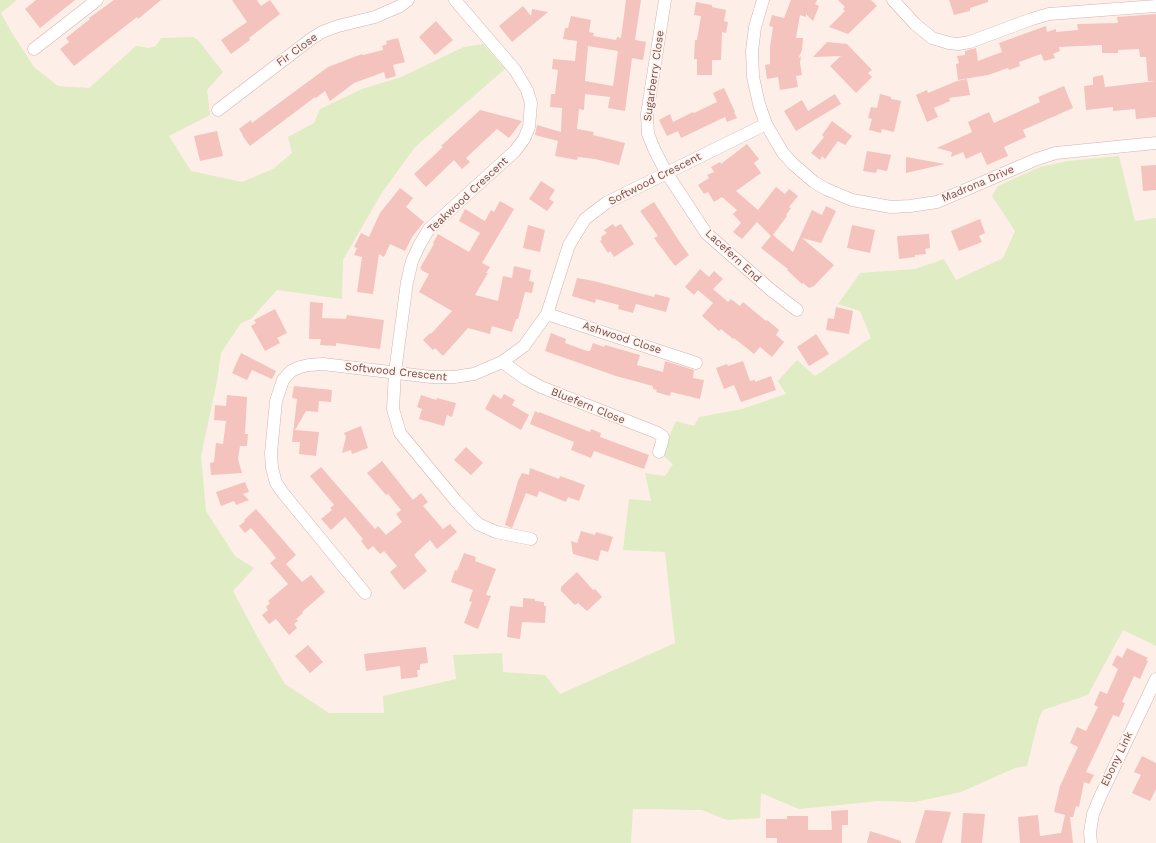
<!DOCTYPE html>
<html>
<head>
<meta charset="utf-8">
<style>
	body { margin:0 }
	canvas { display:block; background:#fdeee7 }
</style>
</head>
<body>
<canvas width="1156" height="843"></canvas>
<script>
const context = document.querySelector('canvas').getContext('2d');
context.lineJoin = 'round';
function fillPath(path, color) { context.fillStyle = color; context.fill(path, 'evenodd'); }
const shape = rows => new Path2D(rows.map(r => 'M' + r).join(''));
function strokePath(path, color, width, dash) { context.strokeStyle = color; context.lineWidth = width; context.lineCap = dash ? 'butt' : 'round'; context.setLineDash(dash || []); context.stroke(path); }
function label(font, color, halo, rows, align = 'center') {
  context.font = font + ' "Work Sans",sans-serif'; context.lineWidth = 3.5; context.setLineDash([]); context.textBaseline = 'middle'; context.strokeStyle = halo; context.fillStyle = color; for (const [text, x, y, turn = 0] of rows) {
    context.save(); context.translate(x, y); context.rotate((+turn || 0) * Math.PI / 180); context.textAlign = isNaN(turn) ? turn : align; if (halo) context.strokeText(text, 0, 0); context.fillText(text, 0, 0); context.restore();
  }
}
const green = shape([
	[0,0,17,0,1,13,12,33,34,67,58,86,89,88,136,46,149,48,156,46,161,38,193,37,198,40,223,72,207,90,210,115,169,136,191,171,242,182,273,169,292,153,288,137,314,123,320,109,362,89,401,77,464,47,483,44,505,69,415,147,381,194,343,260,342,299,277,290,251,319,241,323,221,353,217,381,201,456,206,511,235,556,254,568,233,591,258,638,285,684,329,713,384,713,383,696,456,679,453,655,502,653,503,672,545,675,560,694,675,643,665,552,623,550,629,499,651,501,645,473,665,476,673,464,661,454,676,421,694,426,699,417,742,409,786,394,778,381,797,360,815,376,871,338,860,311,838,304,860,273,915,269,944,259,956,280,1003,258,1015,231,992,196,998,186,1040,167,1068,161,1119,156,1135,221,1156,218,1156,646,1123,630,1088,695,1043,710,1039,718,1027,766,1015,768,961,792,915,802,879,801,799,809,761,793,760,818,727,820,702,810,633,809,631,843,0,843]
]);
const building = shape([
	[36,0,75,0,40,28,25,9],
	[114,0,161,0,138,19,137,17,74,66,60,49,69,42,66,38,90,19,89,18],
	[232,0,257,0,261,6,270,0,280,14,249,38,250,40,231,54,221,40,247,22],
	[626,0,641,0,635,40,646,42,643,60,632,58,625,111,608,108,610,97,585,94,584,110,579,109,577,129,594,132,593,135,625,143,619,165,595,159,578,157,577,160,555,156,558,141,535,135,537,125,561,132,562,108,550,107,551,94,555,94,558,70,552,69,553,59,575,61,577,41,563,39,565,28,568,28,571,16,591,20,589,32,594,33,593,36,616,40,617,37,621,38],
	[588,46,618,51,613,86,585,81],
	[791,0,817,0,815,4,819,6,813,21,806,14,806,17,800,15,796,38,803,38,802,50,798,59,801,56,800,63,802,75,796,76,798,87,780,90,778,77,767,79,765,65,770,64,770,47,773,27,769,26,772,15,784,18],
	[838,0,871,0,877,6,848,34,829,27,845,11,843,9,845,7],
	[949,0,988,0,988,2,970,8,970,11,954,15],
	[696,2,712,5,712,7,726,10,724,21,728,22,726,33,722,32,721,60,712,60,712,75,697,75,697,59,694,59,695,40,697,40,701,16,694,15],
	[523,6,531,16,532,9,548,12,512,42,499,26],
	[1156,14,1156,81,1148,81,1146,57,1140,57,1139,49,1118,50,1118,53,1102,53,1102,45,1059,47,1060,51,1053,54,1055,58,1044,61,1041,54,1019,62,1020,66,1009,70,1008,68,988,75,958,80,956,64,959,63,957,56,965,55,965,51,976,48,978,61,1002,52,999,43,1046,26,1047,32,1056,29,1056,32,1078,30,1077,24,1118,23,1117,17],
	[436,21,453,40,435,55,419,37],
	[398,38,405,62,393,65,396,76,386,79,384,72,354,83,330,101,325,91,316,98,315,97,250,146,242,135,243,135,239,129,251,120,252,123,328,67,362,54,363,55,383,50,382,46,387,44,386,41],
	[827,42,847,44,872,70,868,73,872,77,856,93,830,66,841,56,813,57],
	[1103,75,1105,87,1156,81,1156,117,1136,119,1135,109,1113,111,1113,107,1086,110,1084,86,1093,85,1093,77],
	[967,79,970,95,949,98,950,101,934,108,938,117,927,122,916,95,927,90,928,93,957,81],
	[1064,86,1073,108,1023,130,1026,137,1004,147,1008,156,987,165,981,152,966,159,963,152,951,157,952,152,937,148,972,132,968,122,989,112,994,123,1040,102,1038,97],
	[724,88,735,112,734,112,737,118,727,122,725,117,681,138,678,131,667,136,659,120,670,114,673,122,693,112,694,113,717,102,713,93],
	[835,94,841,104,796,131,784,111,802,100,808,111],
	[880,94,891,97,891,99,901,101,894,132,882,129,881,133,869,130,872,119,868,118,871,107,877,108],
	[480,110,522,121,509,138,497,129,466,158,470,162,462,169,454,160,426,187,414,174,443,147,441,146],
	[832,121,852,136,845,145,838,141,825,159,822,156,820,160,811,153,824,137,822,135],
	[217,131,223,156,200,161,194,136],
	[747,144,759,159,754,163,761,173,736,191,758,210,776,187,785,194,789,189,798,196,789,207,791,208,786,215,787,216,773,235,793,252,812,210,822,215,826,206,836,211,821,243,802,238,834,265,814,286,809,288,803,283,802,284,787,270,788,269,761,248,771,236,757,222,742,239,733,232,741,223,733,214,737,210,722,197,714,202,708,192,704,194,698,185,709,178,707,175,714,172,711,167,720,162,721,164],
	[867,151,891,155,887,171,877,169,876,173,863,171],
	[906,157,945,164,906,173],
	[1156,165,1156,190,1143,191,1141,166],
	[541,181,555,190,549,199,554,202,547,211,529,199],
	[400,188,413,198,406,207,424,222,412,237,405,251,390,244,384,257,379,254,373,294,357,292,362,257,354,255,357,248,354,247,361,233,369,237,380,213],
	[500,201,514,209,482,263,490,267,486,273,488,273,475,295,498,301,503,276,512,278,514,266,531,270,529,281,534,282,532,293,525,292,518,319,516,319,512,332,492,326,490,334,468,328,443,356,435,348,433,350,423,340,430,333,431,334,452,311,419,292,429,274,421,270,422,269,420,268,434,244,433,243,438,234,469,252,480,233,459,221,465,209,485,221,491,210,494,212],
	[654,202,679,241,689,255,675,266,654,238,658,236,640,211],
	[980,219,985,233,979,236,982,242,959,251,951,231],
	[613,224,615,227,621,224,634,244,614,257,610,251,608,253,600,241,602,240,601,237,607,233,604,230],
	[528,225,545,230,540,252,523,248],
	[852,225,875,230,870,253,847,248],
	[929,234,930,248,925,249,926,254,915,255,915,257,899,259,897,236],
	[700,269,709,277,714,271,723,279,713,289,728,302,731,299,740,306,743,302,766,321,767,320,779,330,776,335,784,342,772,357,760,347,754,354,734,338,733,339,721,329,719,331,702,316,713,303,698,290,694,295,685,287],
	[577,278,594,281,654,297,655,294,670,298,666,312,636,304,633,313,618,309,619,305,596,299,595,303,572,296],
	[310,302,323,303,322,318,346,319,347,315,384,320,380,349,336,343,336,346,320,345,321,339,309,339],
	[836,307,853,311,849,334,826,330,828,318,834,319],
	[275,309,287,333,277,338,280,343,265,351,251,326,256,323,254,320],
	[551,333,566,339,565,343,587,351,590,351,593,343,604,347,605,345,640,355,637,365,663,372,665,361,694,370,693,378,704,380,700,399,671,392,670,396,656,392,657,390,653,389,653,386,616,376,545,351],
	[816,334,829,354,809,366,797,347],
	[241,353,276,371,272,379,252,370,247,380,232,373],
	[743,361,750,381,755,380,755,382,771,376,776,390,741,402,734,385,724,389,716,368,727,364,728,366],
	[294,386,332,390,331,402,319,401,318,412,306,411,295,430,319,432,316,456,299,454,300,442,292,442,297,399,292,398],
	[493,394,501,399,504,394,515,400,512,405,529,415,521,430,485,409],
	[227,395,247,397,245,434,248,434,247,446,240,446,238,459,242,473,211,475,210,463,214,462,216,443,223,444,226,421,214,420,215,405,226,406],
	[421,395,436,400,437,398,456,403,452,417,447,415,444,426,419,419,422,409,417,407],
	[535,411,539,413,539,412,590,432,591,429,601,433,600,437,649,455,644,469,594,451,591,458,571,450,574,442,530,424],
	[361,426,368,448,352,454,351,450,342,453,346,437,344,433],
	[466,447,483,463,471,475,454,460],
	[382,461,413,500,421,493,428,502,423,506,443,529,450,524,457,532,437,549,430,540,414,555,427,571,404,590,390,572,397,566,384,551,380,554,373,546,368,550,361,541,363,539,345,517,331,530,321,519,332,510,330,508,334,505,310,476,321,467,375,529,378,526,386,535,402,522,396,514,401,510,388,494,386,495,367,473],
	[530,468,559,479,560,476,585,485,579,501,568,497,566,502,539,491,537,497,526,493,512,528,505,525,518,481,522,473,529,475],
	[245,482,249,492,243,494,249,500,236,505,234,501,221,506,216,492],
	[256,509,296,555,286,564,302,582,311,575,325,592,302,612,303,613,296,619,298,621,294,624,297,628,289,635,276,619,269,624,262,615,268,610,266,607,270,603,268,601,288,584,270,563,276,558,269,549,251,528,245,533,239,526,245,521,244,520],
	[581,531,595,535,596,532,613,537,608,552,601,550,598,561,573,554,571,541,577,543],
	[464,553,476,557,475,561,496,569,486,595,491,596,478,629,464,623,472,602,469,601,473,590,451,582,455,570,457,571],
	[577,572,593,590,595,589,602,597,587,611,578,603,575,605,561,591,561,587],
	[523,598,535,599,535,601,544,602,544,606,546,606,545,623,522,622,520,639,507,637,510,606,523,607],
	[308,645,323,662,310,673,295,656],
	[426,647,428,663,420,664,420,670,417,670,418,677,401,679,400,666,366,671,364,654],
	[1127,648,1148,658,1146,660,1148,661,1140,679,1134,676,1122,702,1125,703,1119,717,1113,715,1086,772,1094,775,1089,784,1084,782,1079,807,1076,806,1073,817,1070,817,1073,843,1020,843,1018,817,1038,815,1040,836,1061,833,1065,815,1054,812,1060,786,1078,747,1070,743,1077,727,1086,731,1098,707,1094,705,1100,691,1107,694,1118,669,1112,665,1117,655,1122,658],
	[1142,756,1156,763,1156,789,1150,801,1132,793,1141,775,1134,772],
	[848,810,848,825,842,825,842,843,777,843,777,838,766,838,766,819,787,819,787,816,808,816,808,830,832,830,831,811],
	[925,810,951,812,942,843,915,843],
	[963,813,985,814,982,843,961,843],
	[870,831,901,841,901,843,867,843]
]);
const minor = shape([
	[455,0,515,70,527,90,531,103,529,127,524,139,515,151,429,229,420,244,412,261,407,282,395,372,393,409,400,433,456,501,478,524,496,532,531,539],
	[665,0,647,114,648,134,655,151,666,172,706,233,771,290,797,310],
	[763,0,755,27,752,51,753,77,759,104,766,124,783,153,793,164,814,182,826,189,852,200,891,207,910,206,937,202,1037,159,1056,153,1156,143],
	[893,0,915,24,932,38,949,43,958,44,970,42,1032,19,1049,14,1156,6],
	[34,49,97,0],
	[218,110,311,39,322,32,338,26,375,17,400,6,408,0],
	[547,314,696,363],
	[502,362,526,379,541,387,658,433,663,437,662,442,659,452],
	[365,593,283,493,276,483,272,468,271,453,276,401,283,380,291,371,300,367,309,365,323,364,431,377,454,377,474,374,502,362,524,346,547,314,569,245,585,219,606,203,766,124],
	[1091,843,1090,832,1093,814,1100,797,1156,679]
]);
const streetNames = [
	["Fir Close",297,50,-36],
	["Sugarberry Close",654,76,-82],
	["Softwood Crescent",655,179,-27],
	["Madrona Drive",978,184,-23],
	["Teakwood Crescent",468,195,-43],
	["Lacefern End",733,256,43],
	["Ashwood Close",622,338,18],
	["Softwood Crescent",396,372,6],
	["Bluefern Close",588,406,22],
	["Ebony Link",1117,759,-64]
];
fillPath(green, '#e0ecc4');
fillPath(building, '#f4c3be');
strokePath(minor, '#d2b4af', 13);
strokePath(minor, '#fff', 12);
label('11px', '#784d4a', '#fff3ee', streetNames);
</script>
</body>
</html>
